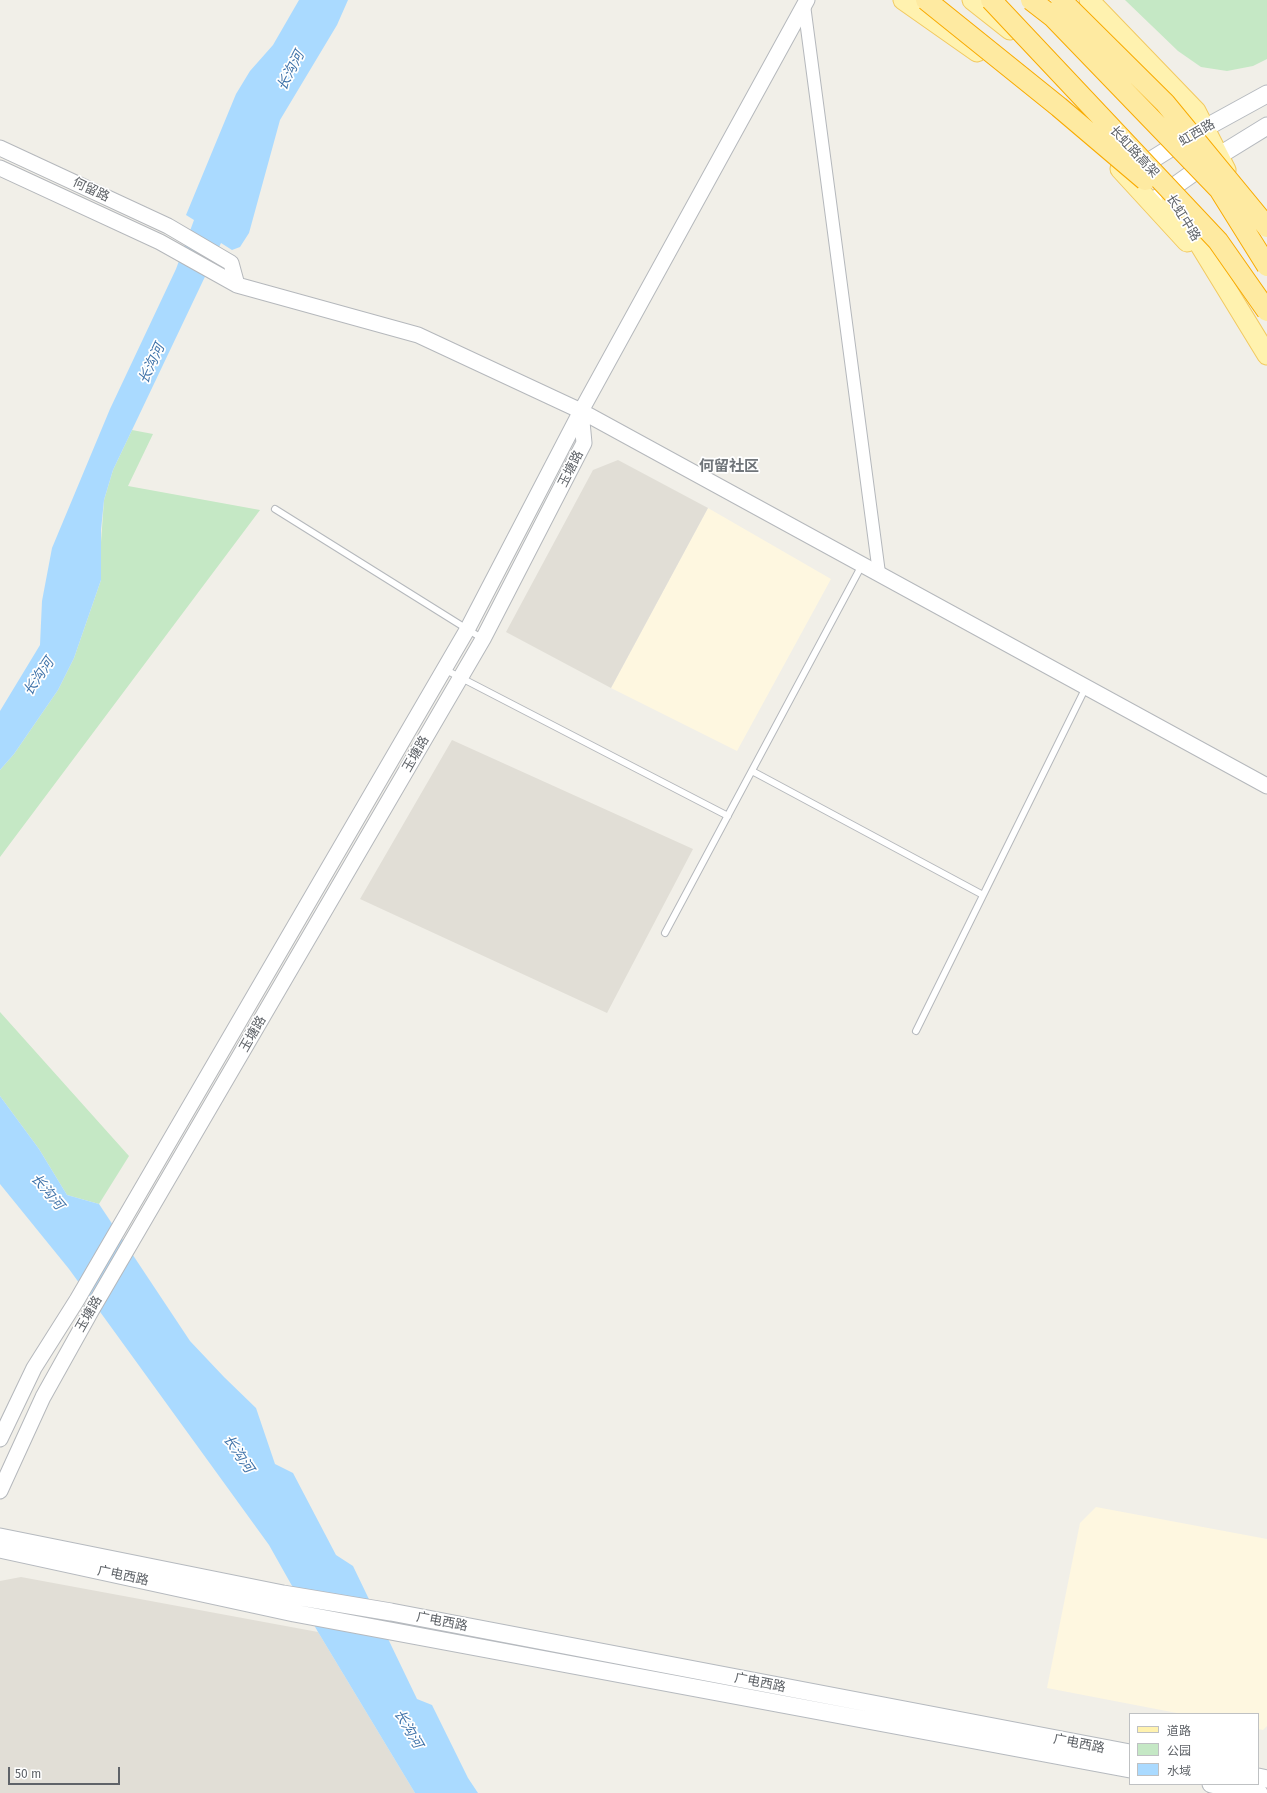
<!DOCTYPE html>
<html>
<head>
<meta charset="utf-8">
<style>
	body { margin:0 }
	#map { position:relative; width:1267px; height:1793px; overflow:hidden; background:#f1efe8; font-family:"Fira Sans","Noto Sans SC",sans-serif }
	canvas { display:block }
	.legend { position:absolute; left:1129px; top:1713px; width:130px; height:72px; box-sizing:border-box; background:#fff; border:1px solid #bfc1c3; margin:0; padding:5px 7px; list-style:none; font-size:12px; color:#5f6368 }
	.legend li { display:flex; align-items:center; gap:8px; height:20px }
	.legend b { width:20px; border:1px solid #bfc1c3 }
	.scale { position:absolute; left:8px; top:1767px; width:112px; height:18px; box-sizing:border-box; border:2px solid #5f6368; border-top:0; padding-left:5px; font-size:12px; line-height:14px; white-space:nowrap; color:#5f6368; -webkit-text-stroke:3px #fff; paint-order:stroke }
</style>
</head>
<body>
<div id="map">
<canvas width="1267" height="1793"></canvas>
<ul class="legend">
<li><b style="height:5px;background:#fff2af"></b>道路</li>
<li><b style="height:11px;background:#c5e8c5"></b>公园</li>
<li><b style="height:11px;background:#aadaff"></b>水域</li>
</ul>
<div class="scale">50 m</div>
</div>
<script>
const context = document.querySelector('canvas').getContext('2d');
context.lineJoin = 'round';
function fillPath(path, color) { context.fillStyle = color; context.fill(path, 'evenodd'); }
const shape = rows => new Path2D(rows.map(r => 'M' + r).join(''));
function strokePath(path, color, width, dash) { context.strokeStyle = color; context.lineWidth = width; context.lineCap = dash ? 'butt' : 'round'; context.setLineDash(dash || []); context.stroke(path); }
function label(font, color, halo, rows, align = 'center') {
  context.font = font + ' "Fira Sans","Noto Sans SC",sans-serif'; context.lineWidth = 3.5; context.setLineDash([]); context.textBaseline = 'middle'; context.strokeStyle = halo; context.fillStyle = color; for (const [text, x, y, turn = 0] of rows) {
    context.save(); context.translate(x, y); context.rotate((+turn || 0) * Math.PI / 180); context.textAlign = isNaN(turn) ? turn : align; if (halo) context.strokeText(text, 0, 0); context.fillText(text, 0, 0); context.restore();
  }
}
const commercial = shape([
	[708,508,831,579,737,751,611,688],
	[1096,1507,1267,1539,1267,1726,1263,1730,1258,1729,1258,1714,1182,1714,1047,1688,1080,1523]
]);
const education = shape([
	[618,460,708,508,611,688,506,632,593,470],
	[452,740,693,849,607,1013,360,899],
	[21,1577,318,1632,415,1793,0,1793,0,1581]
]);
const green = shape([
	[1125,0,1267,0,1267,59,1253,66,1227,71,1201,67,1178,51],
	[132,430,153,434,128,486,260,510,0,857,0,770,14,754,58,690,74,658,101,580,101,542,104,500,113,470],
	[0,1012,129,1156,99,1204,67,1195,39,1149,0,1096]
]);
const water = shape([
	[299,0,348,0,337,25,280,120,249,233,240,247,232,250,221,243,113,470,104,500,101,530,101,580,74,658,58,690,14,754,0,770,0,711,40,645,42,601,52,548,110,409,176,269,194,220,186,215,236,94,250,71,273,45],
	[0,1096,39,1149,67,1195,99,1204,190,1341,224,1377,256,1408,275,1464,293,1473,336,1555,353,1566,417,1699,432,1705,468,1778,478,1793,415,1793,318,1632,269,1545,69,1269,0,1184]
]);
const service = shape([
	[275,509,483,639],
	[444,669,728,816],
	[752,771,983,895],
	[665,933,862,565],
	[916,1031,1086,687]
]);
const minor = shape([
	[804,5,879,573]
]);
const tertiary = shape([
	[0,148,168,226,231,263,237,285,418,335,581,411,1267,786],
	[0,168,160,242,237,285],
	[0,1439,34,1368,77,1300,467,630,581,411,807,0],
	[0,1491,43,1397,91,1311,483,639,584,443,581,411]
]);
const secondary = shape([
	[1135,173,1145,164,1185,139,1267,94],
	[1152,202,1207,163,1267,126],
	[0,1537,283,1594,391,1612,1130,1753],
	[0,1549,294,1613,1130,1769],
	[1258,1777,1267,1779],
	[1211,1784,1259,1793]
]);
const primary = shape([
	[903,0,977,52],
	[972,0,1010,30],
	[1089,0,1196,111,1226,170],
	[1120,169,1187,242],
	[1171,198,1267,355]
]);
const trunkBridge = shape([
	[926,0,1059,107,1145,180],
	[991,0,1218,241,1267,311],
	[1031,0,1053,17,1219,189,1267,266],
	[1061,0,1165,103,1267,227]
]);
const streetNames = [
	["虹西路",1197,133,-30],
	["长虹路高架",1134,152,47],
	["何留路",91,190,25],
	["长虹中路",1183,218,58],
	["玉塘路",571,469,-63],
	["玉塘路",416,754,-60],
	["玉塘路",253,1034,-60],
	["玉塘路",89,1314,-60],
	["广电西路",123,1576,12],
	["广电西路",442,1622,11],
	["广电西路",760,1683,11],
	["广电西路",1079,1744,11]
];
const waterNames = [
	["长沟河",291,71,-63],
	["长沟河",152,364,-65],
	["长沟河",39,677,-56],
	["长沟河",47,1192,50],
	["长沟河",238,1454,56],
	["长沟河",408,1729,60]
];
const quarterNames = [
	["何留社区",729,467]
];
fillPath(commercial, '#fef7e0');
fillPath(education, '#e1ded6');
fillPath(green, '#c5e8c5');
fillPath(water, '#aadaff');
strokePath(service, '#b5b8bc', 8);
strokePath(minor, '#b5b8bc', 14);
strokePath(tertiary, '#b5b8bc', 17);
strokePath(secondary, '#b6babf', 19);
strokePath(primary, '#f2c960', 21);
strokePath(service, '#fff', 6);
strokePath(minor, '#fff', 12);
strokePath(tertiary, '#fff', 15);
strokePath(secondary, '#fff', 17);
strokePath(primary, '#fff2af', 19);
strokePath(trunkBridge, '#f9ab00', 22, []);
strokePath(trunkBridge, '#feeaa1', 20);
label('13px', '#5f6368', '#fff', streetNames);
label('italic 14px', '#4174aa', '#fff', waterNames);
label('bold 15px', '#70757a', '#fff', quarterNames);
</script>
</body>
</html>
